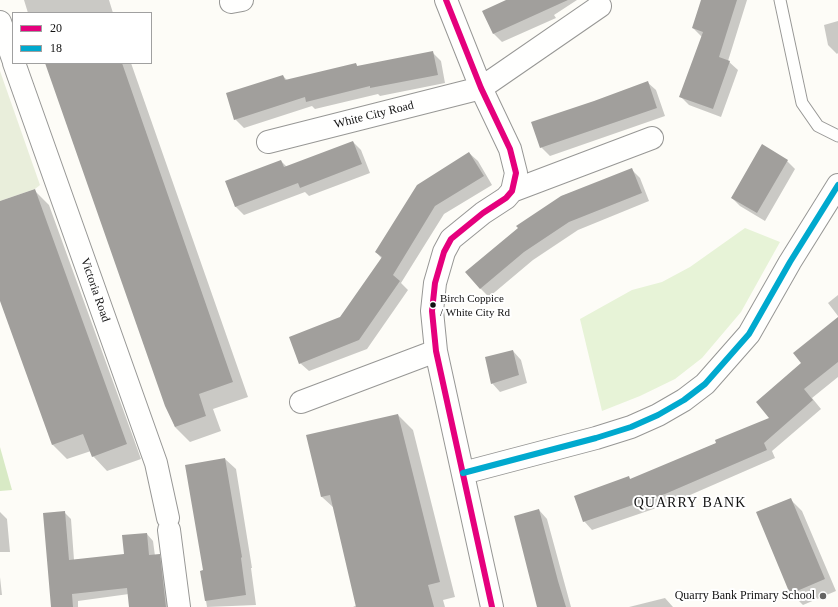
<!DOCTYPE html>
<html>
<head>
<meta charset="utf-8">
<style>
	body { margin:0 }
	#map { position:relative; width:838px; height:607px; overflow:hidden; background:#fdfcf7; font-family:Georgia,serif }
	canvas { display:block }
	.legend { position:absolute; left:12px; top:12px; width:140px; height:52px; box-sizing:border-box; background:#fff; border:1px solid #a0a0a0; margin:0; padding:5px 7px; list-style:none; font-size:12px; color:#111 }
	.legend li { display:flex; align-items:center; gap:8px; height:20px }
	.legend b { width:20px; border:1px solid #a0a0a0 }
</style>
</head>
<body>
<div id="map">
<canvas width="838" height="607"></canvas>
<ul class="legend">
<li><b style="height:5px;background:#e5007d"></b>20</li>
<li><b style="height:5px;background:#00a9ce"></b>18</li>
</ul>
</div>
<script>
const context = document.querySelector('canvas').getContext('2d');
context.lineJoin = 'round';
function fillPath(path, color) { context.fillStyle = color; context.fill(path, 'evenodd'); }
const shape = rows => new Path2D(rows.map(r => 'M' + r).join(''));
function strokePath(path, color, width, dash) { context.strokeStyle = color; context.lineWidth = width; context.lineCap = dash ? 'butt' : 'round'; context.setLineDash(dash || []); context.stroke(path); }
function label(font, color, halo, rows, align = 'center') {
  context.font = font + ' Georgia,serif'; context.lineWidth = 4; context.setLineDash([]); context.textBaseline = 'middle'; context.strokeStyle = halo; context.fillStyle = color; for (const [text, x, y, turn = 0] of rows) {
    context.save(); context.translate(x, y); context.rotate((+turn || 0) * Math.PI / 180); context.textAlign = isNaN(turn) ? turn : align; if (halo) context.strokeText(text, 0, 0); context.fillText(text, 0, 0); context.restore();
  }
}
const green = shape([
	[745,228,780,242,741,312,702,358,675,379,640,396,602,411,580,319,632,290,662,282,690,267]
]);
const forest = shape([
	[0,447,12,490,0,491]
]);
const cemetery = shape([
	[0,71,40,185,35,189,0,201]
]);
const shadow = shape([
	[24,0,109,0,113,13,28,13],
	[508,0,577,0,554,15,556,18,502,42,494,34,484,11],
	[702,0,747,0,728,61,738,70,721,117,689,105,681,97,702,37,693,28],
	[838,21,838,53,837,54,828,45,824,25],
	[432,52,441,61,445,83,380,96,378,94,315,109,312,106,244,128,235,119,283,76,288,81,356,64,358,67],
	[46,63,131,63,248,397,213,409,221,431,190,442,175,427],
	[647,82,656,90,665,116,550,156,541,147,595,102],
	[353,142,361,150,370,173,309,196,305,192,244,215,235,206,281,161,287,167],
	[469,153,478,161,492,185,444,214,401,283,408,290,367,349,309,371,300,363,341,318,382,259,376,252],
	[787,161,795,169,765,221,740,206,732,198],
	[632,170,640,178,649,201,578,230,533,260,489,297,480,288,562,196],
	[34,190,49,205,141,459,107,471,93,456,91,451,67,459,53,445,0,298,0,202],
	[838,295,838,316,828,303],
	[838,333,838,377,812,398,821,409,772,451,775,458,674,502,592,530,584,521,629,478,631,480,717,443,771,418],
	[513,351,521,360,527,383,500,392,492,383],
	[398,415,413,430,455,597,443,600,445,607,353,607,357,605,334,508,322,497,308,436],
	[225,459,236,469,252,568,251,568,256,605,207,607,201,571,204,571],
	[790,499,802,511,836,591,803,605,791,593],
	[539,510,547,519,571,607,538,607],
	[0,512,7,519,10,552,0,552],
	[64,512,71,519,74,560,125,555,147,534,153,541,155,556,159,556,166,563,171,607,130,607,129,594,78,601,78,607,52,607],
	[0,577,2,595,0,595],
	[665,598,673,607,629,607]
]);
const building = shape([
	[506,0,568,0,493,34,482,11],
	[701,0,737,0,719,57,730,61,713,109,679,97,703,32,692,28],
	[433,51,438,75,370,88,370,86,306,102,305,97,234,120,226,93,283,75,285,80,356,63,357,66],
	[45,63,122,63,233,382,199,394,206,416,175,427,165,406],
	[648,81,657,108,540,148,531,122,594,101],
	[353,141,362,164,300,188,298,183,235,207,225,181,281,160,284,167],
	[762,144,788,160,757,213,731,198],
	[469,152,484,176,435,206,393,275,400,281,359,340,299,364,289,337,340,317,382,257,375,252,417,185],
	[632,168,642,193,569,222,524,252,480,289,465,272,518,228,516,226,561,196],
	[35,189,127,444,92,457,83,434,52,445,0,301,0,201],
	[838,317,838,362,804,389,813,400,764,443,767,450,665,494,583,522,574,496,629,476,630,479,716,443,715,440,769,418,756,402,801,363,793,353],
	[513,350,519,375,491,384,485,357],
	[398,414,440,582,428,585,434,607,356,607,330,495,321,497,306,435],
	[225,458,242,557,241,558,246,595,205,601,200,571,203,570,185,465],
	[791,498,825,579,790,594,756,512],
	[539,509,558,581,566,607,537,607,514,516],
	[65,511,69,560,124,554,122,535,147,533,149,555,160,554,166,607,129,607,127,588,72,594,73,607,51,607,43,513]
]);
const service = shape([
	[780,0,802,103,818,126,838,136]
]);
const minor = shape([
	[446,0,481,88,510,149,516,173,512,191,506,198,483,213,451,239,444,252,435,283,432,311,436,351,492,607],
	[231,2,242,0],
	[0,22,13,59],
	[14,63,156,463,168,518],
	[268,142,481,88,600,6],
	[512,191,652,138],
	[301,402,436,351],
	[463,473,596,438,631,427,658,415,684,400,705,384,749,334,790,262,838,185],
	[169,530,179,607]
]);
const bus1 = shape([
	[446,0,481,88,510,149,516,173,512,191,506,198,483,213,451,239,444,252,435,283,432,311,436,351,492,607]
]);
const bus2 = shape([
	[463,473,596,438,631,427,658,415,684,400,705,384,749,334,790,262,838,185]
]);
const markers = [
	[433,305,3.5,"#111"],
	[823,596,4,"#646362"]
];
const busNames = [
	["Birch Coppice",440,299],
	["/ White City Rd",440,313]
];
const streetNames = [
	["White City Road",374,115,-14],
	["Victoria Road",95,290,71]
];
const poiNames = [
	["Quarry Bank Primary School",815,596]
];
const quarterNames = [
	["QUARRY BANK",690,503]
];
fillPath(green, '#e7f3d7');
fillPath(forest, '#d8eac5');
fillPath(cemetery, '#e9eedb');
fillPath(shadow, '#0003');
fillPath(building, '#a19f9c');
strokePath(service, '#979795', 13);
strokePath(minor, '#979795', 24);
strokePath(service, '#fffffe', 11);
strokePath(minor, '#fffffe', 22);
strokePath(bus1, '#e5007d', 6);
strokePath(bus2, '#00a9ce', 6);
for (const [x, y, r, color] of markers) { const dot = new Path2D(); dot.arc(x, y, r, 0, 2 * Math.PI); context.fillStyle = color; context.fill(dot); strokePath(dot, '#fff', 1.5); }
label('11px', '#111', '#fff', busNames, 'left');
label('12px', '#111', '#fff', streetNames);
label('12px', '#111', '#fff', poiNames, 'right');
context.letterSpacing = '1px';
label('14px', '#111', '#fff', quarterNames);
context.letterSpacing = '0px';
</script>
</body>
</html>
